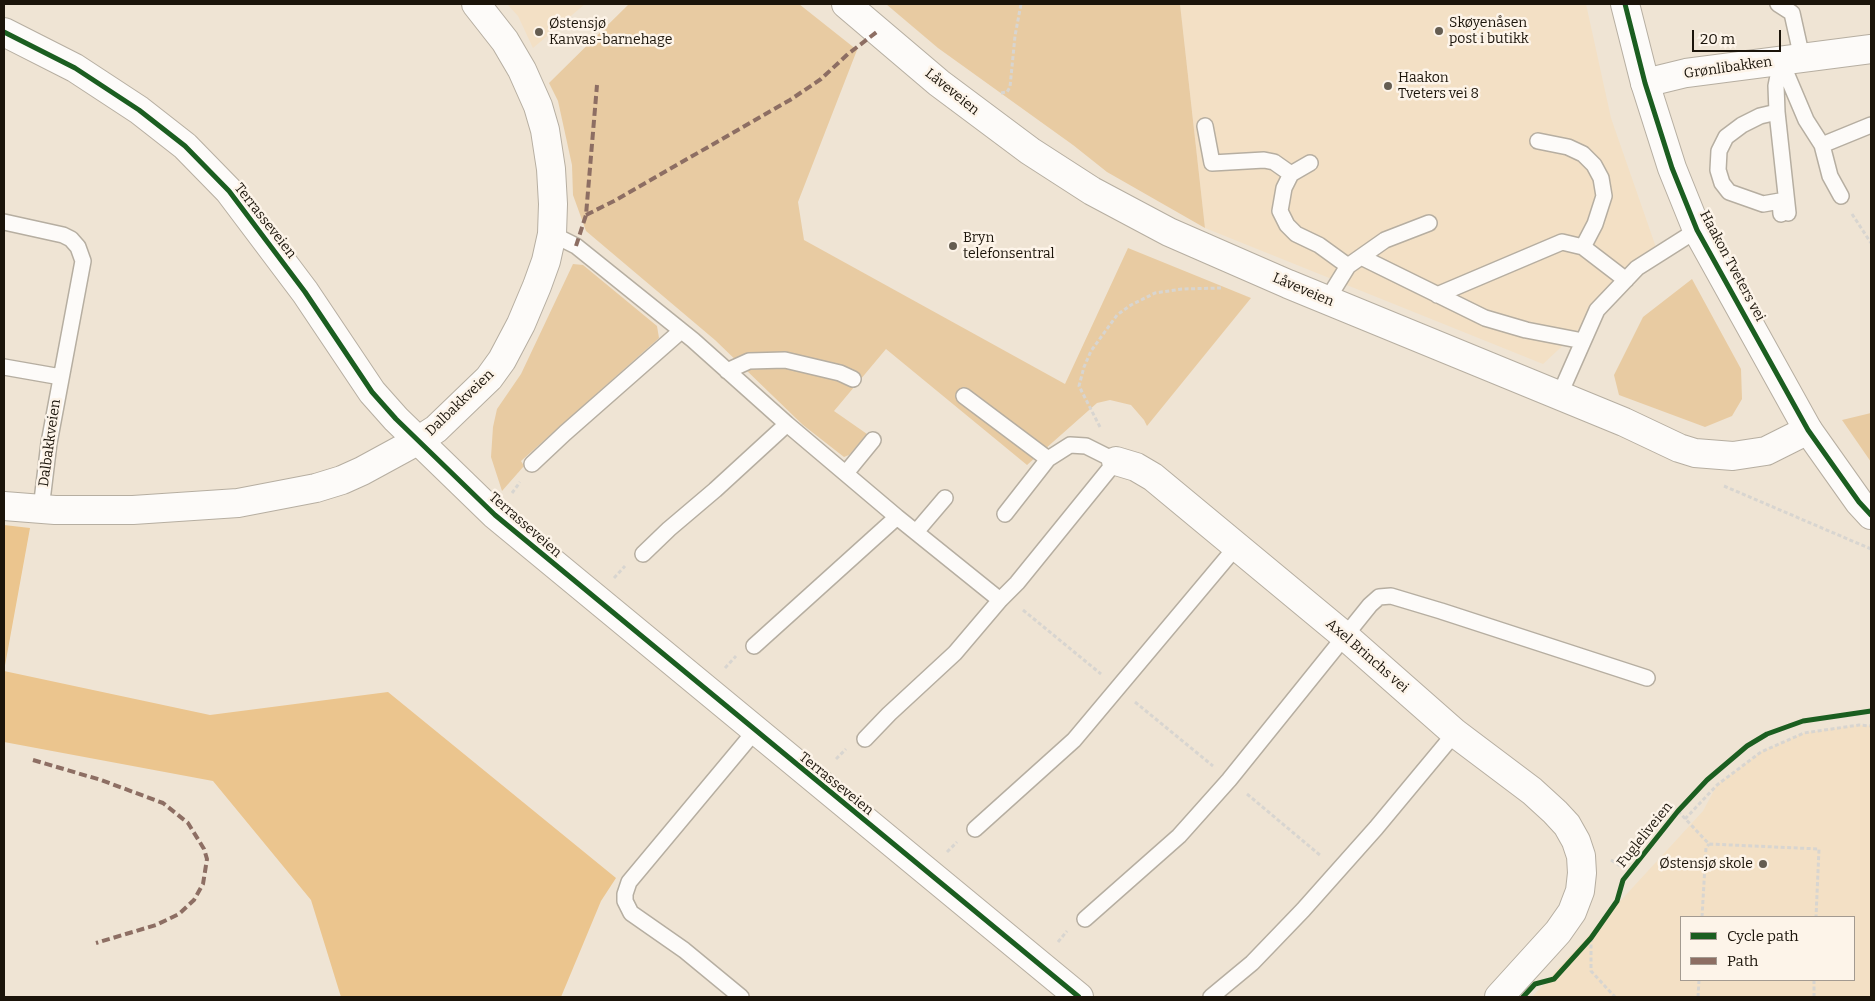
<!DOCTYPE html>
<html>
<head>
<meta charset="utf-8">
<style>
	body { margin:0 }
	#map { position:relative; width:1875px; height:1001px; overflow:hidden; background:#efe4d4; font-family:Bitter,serif }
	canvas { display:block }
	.frame { position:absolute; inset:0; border:5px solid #1b140a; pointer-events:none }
	.legend { position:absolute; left:1680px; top:916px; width:175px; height:65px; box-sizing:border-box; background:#fdf4e9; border:1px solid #a39a90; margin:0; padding:6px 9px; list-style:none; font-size:15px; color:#1b140a }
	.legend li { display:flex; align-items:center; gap:10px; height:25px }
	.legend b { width:25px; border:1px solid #a39a90 }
	.scale { position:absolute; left:1692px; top:30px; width:89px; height:22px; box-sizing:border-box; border:2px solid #1b140a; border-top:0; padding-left:6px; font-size:15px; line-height:18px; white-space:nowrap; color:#1b140a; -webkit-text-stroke:4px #fdf4e9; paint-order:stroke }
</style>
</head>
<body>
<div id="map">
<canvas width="1875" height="1001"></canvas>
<div class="frame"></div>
<ul class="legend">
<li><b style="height:6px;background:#1b5e20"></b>Cycle path</li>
<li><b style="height:6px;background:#8d6e63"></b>Path</li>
</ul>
<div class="scale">20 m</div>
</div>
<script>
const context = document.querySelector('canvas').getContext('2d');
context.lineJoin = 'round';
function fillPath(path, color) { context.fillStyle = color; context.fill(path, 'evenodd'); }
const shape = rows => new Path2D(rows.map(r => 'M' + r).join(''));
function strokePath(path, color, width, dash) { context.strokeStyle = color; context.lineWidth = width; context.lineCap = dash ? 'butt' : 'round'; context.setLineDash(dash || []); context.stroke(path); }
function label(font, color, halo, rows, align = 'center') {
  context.font = font + ' Bitter,serif'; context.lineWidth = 5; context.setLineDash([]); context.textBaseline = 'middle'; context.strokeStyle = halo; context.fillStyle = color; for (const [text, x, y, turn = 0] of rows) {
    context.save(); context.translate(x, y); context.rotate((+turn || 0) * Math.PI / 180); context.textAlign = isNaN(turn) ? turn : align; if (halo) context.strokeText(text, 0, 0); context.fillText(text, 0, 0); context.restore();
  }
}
const built = shape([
	[507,4,585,4,533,48,518,16],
	[1180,4,1586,4,1611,118,1659,256,1543,364,1205,228],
	[1859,725,1871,726,1871,997,1532,997,1703,811,1717,785,1761,752,1804,733],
	[1681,917,1854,917,1854,980,1681,980]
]);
const green = shape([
	[629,4,799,4,857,50,798,202,804,240,1065,384,1128,248,1251,298,1147,426,1144,420,1131,405,1110,400,1097,403,1027,465,886,349,834,411,867,434,849,455,844,457,803,425,715,340,586,231,573,195,572,165,558,101,549,83],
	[886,4,1180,4,1205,228,1107,172,1073,145,938,48],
	[573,264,583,265,657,326,659,338,521,461,524,466,502,491,491,457,493,427,497,409,521,374],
	[1692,279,1741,369,1742,399,1732,416,1705,427,1619,395,1614,375,1643,317],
	[1871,413,1871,462,1842,420]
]);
const forest = shape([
	[4,525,30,528,4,671,210,715,388,692,616,878,601,901,561,997,341,997,311,900,213,781,4,742]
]);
const path = shape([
	[1001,93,1007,92,1010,87,1015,36,1021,4],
	[1852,214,1871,243],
	[1100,427,1079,386,1084,367,1091,351,1117,315,1131,305,1155,293,1182,289,1221,288],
	[1724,486,1871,549],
	[512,493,520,482],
	[614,578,625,566],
	[1023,610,1101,674],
	[725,668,736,656],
	[1135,702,1213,766],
	[836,759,846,749],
	[1247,794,1321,856],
	[1678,811,1709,844,1819,849,1816,917],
	[1685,819,1717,785,1761,752,1804,733,1859,725,1871,726],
	[947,852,957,842],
	[1611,860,1630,872],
	[1702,917,1706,848,1709,844],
	[1591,938,1591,971,1615,997],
	[1058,942,1067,931],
	[1698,997,1699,980],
	[1814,997,1814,980]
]);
const service = shape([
	[1778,4,1792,13,1802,58],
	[1781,61,1776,86,1777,112,1788,213],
	[1781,61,1806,120,1822,145,1871,125],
	[1777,112,1760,116,1742,125,1726,137,1719,151,1718,170,1722,183,1729,192,1763,204,1780,201,1781,214],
	[1205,126,1212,163,1264,160,1274,162,1291,174],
	[1538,141,1568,147,1583,154,1594,165,1601,178,1604,196,1595,224,1583,247],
	[1822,145,1830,176,1841,196],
	[1310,163,1291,174,1284,188,1280,211,1287,225,1296,234,1319,245,1348,266],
	[4,222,63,235,71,239,78,247,83,261,49,443,41,509],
	[552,234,576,246,693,340,787,424,897,517,1000,600],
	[1361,257,1485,318,1526,330,1583,341],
	[1437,295,1562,242,1583,247,1626,280],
	[1327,300,1348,266,1385,240,1429,223],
	[4,367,61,377],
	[727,371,749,361,785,360,840,373,853,379],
	[964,396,1048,459],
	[1559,396,1597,310,1637,268,1697,230],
	[532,464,565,433,681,331],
	[846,473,873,440],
	[916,532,945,498],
	[643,554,669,529,715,490,787,424],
	[754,646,897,517],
	[865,739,889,714,955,653,1000,600,1017,583,1116,461,1086,446,1070,445,1048,459,1005,514],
	[975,829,1074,740,1236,547],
	[1085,919,1179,836,1229,780,1370,605,1379,597,1391,596,1441,611,1647,678],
	[741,997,684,950,631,913,625,901,625,894,629,882,755,731],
	[1211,997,1252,963,1303,910,1376,828,1455,733]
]);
const minor = shape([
	[846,4,939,83,1030,151,1092,191,1169,232,1288,284,1624,422,1679,448,1695,453,1733,456,1766,451,1808,430],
	[4,32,75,68,139,110,185,146,229,191,305,292,372,392,396,419,495,515,1079,997],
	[1645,83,1686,73,1871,49],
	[1116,461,1136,467,1153,477,1346,637,1455,733,1532,791,1555,812,1567,825,1576,841,1581,856,1582,873,1580,891,1572,912,1558,932,1499,997],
	[4,506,55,510,133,510,238,503,316,488,342,480,362,471,419,440,436,429,489,378,502,360,521,324,537,286,546,261,552,234,553,204,551,169,545,130,538,106,522,70,505,41,476,4]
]);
const tertiary = shape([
	[1625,4,1645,83,1672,168,1697,230,1808,430,1859,502,1871,515]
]);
const quiet = shape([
	[586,215,614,201,790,100,821,79,848,54,878,31],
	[576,246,586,215,597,85],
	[33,760,101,780,163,803,188,823,204,849,207,859,203,884,194,900,179,914,156,925,96,943]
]);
const cycleway = shape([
	[1625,4,1645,83,1672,168,1697,230,1808,430,1859,502,1871,515],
	[4,32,75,68,139,110,185,146,229,191,305,292,372,392,396,419,495,515,1079,997],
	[1523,997,1535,984,1554,979,1591,938,1617,901,1623,880,1678,811,1707,780,1747,746,1767,734,1803,721,1871,711]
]);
const markers = [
	[1439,31,5,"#655d51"],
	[539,32,5,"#655d51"],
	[1388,86,5,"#655d51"],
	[953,246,5,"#655d51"],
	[1763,864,5,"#655d51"]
];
const poiNames = [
	["Skøyenåsen",1449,23],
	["post i butikk",1449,39],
	["Østensjø",549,24],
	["Kanvas-barnehage",549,40],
	["Haakon",1398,78],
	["Tveters vei 8",1398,94],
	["Bryn",963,238],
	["telefonsentral",963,254],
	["Østensjø skole",1753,864,"right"]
];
const streetNames = [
	["Grønlibakken",1728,68,-8],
	["Låveveien",952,92,39],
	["Terrasseveien",265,221,52],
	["Haakon Tveters vei",1732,266,62],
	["Låveveien",1303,290,23],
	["Dalbakkveien",460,403,-44],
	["Dalbakkveien",50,443,-82],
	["Terrasseveien",525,525,41],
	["Axel Brinchs vei",1367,656,41],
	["Terrasseveien",836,784,39],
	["Fugleliveien",1645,835,-51]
];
fillPath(built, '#f3e0c5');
fillPath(green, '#e8cba2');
fillPath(forest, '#ebc58e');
strokePath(service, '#b6aea1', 18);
strokePath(minor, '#b6aea1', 30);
strokePath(tertiary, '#b6aea1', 30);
strokePath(path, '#d8d5d0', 3, [4, 2.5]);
strokePath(service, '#fdfbf9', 15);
strokePath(minor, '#fdfbf9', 28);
strokePath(tertiary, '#fdfbf9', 28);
strokePath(quiet, '#8d6e63', 4, [8, 4]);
strokePath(cycleway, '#1b5e20', 5);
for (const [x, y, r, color] of markers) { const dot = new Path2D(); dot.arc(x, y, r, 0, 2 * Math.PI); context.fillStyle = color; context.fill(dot); strokePath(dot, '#fdf4e9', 2); }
label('14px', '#1b140a', '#fdf4e9', poiNames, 'left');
label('14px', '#1b140a', '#fdf4e9', streetNames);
</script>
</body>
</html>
